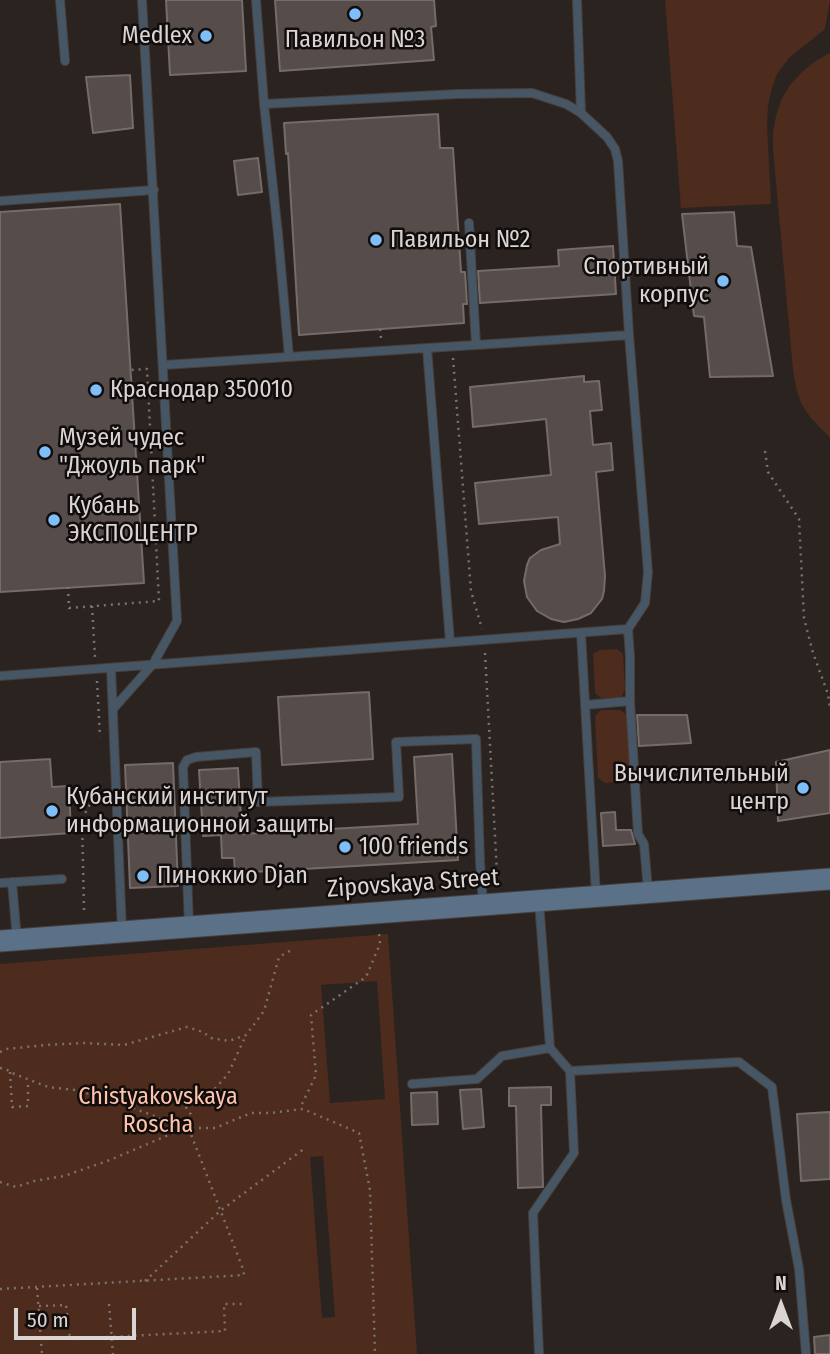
<!DOCTYPE html>
<html>
<head>
<meta charset="utf-8">
<style>
	body { margin:0 }
	#map { position:relative; width:830px; height:1354px; overflow:hidden; background:#2b2320; font-family:"Fira Sans Condensed",sans-serif }
	canvas { display:block }
	.north { position:absolute; left:746px; top:1270px; width:70px; height:70px; -webkit-text-stroke:5px #110d0c; paint-order:stroke; rotate:0deg; font-size:19px; font-weight:700; line-height:28px; text-align:center; color:#dad4d2 }
	.north::after { content:''; display:block; margin:auto; width:24px; height:32px; background:#dad4d2; clip-path:polygon(50% 0,100% 100%,50% 72%,0 100%) }
	.scale { position:absolute; left:14px; top:1308px; width:122px; height:32px; box-sizing:border-box; border:4px solid #dad4d2; border-top:0; padding-left:9px; font-size:21px; line-height:24px; white-space:nowrap; color:#dad4d2; -webkit-text-stroke:5px #110d0c; paint-order:stroke }
</style>
</head>
<body>
<div id="map">
<canvas width="830" height="1354"></canvas>
<div class="north">N</div>
<div class="scale">50 m</div>
</div>
<script>
const context = document.querySelector('canvas').getContext('2d');
context.lineJoin = 'round';
function fillPath(path, color) { context.fillStyle = color; context.fill(path, 'evenodd'); }
const shape = rows => new Path2D(rows.map(r => 'M' + r).join(''));
function strokePath(path, color, width, dash) { context.strokeStyle = color; context.lineWidth = width; context.lineCap = dash ? 'butt' : 'round'; context.setLineDash(dash || []); context.stroke(path); }
function label(font, color, halo, rows, align = 'center') {
  context.font = font + ' "Fira Sans Condensed",sans-serif'; context.lineWidth = 5; context.setLineDash([]); context.textBaseline = 'middle'; context.strokeStyle = halo; context.fillStyle = color; for (const [text, x, y, turn = 0] of rows) {
    context.save(); context.translate(x, y); context.rotate((+turn || 0) * Math.PI / 180); context.textAlign = isNaN(turn) ? turn : align; if (halo) context.strokeText(text, 0, 0); context.fillText(text, 0, 0); context.restore();
  }
}
const green = shape([
	[665,0,830,0,825,29,789,58,777,74,772,88,768,105,767,126,771,204,681,208],
	[830,53,830,438,810,417,801,403,796,387,793,370,773,149,773,132,776,116,781,100,790,85,801,73,814,62],
	[617,649,623,654,625,689,621,698,601,698,595,693,593,654,600,650],
	[601,710,620,710,627,715,631,773,626,781,605,783,598,778,595,716],
	[388,934,417,1354,0,1354,0,964],
	[377,981,385,1099,330,1103,321,985],
	[323,1156,335,1317,322,1318,310,1157]
]);
const building = shape([
	[166,0,242,0,246,71,170,75,166,0],
	[275,0,434,0,436,26,431,27,434,60,280,71,275,0],
	[130,75,133,128,93,133,86,77,130,75],
	[438,114,440,148,453,148,461,272,465,272,467,304,463,304,464,323,299,335,288,153,286,154,284,123,438,114],
	[258,158,262,192,238,195,234,161,258,158],
	[120,204,144,583,0,592,0,212,120,204],
	[734,212,737,246,751,247,773,376,710,377,704,317,694,316,682,214,734,212],
	[613,246,616,294,480,303,478,271,559,266,558,250,613,246],
	[584,376,584,382,599,381,602,410,590,411,593,445,611,443,613,470,596,472,605,576,604,591,602,599,591,613,578,619,564,622,551,619,537,611,527,597,524,581,527,565,530,558,541,550,560,544,558,517,479,524,475,483,551,475,546,419,473,427,470,387,584,376],
	[369,692,373,759,282,765,278,697,369,692],
	[637,715,687,715,691,743,639,746,637,715],
	[830,750,830,813,778,821,776,762,830,750],
	[452,754,458,860,235,873,234,858,222,858,221,835,203,836,199,770,238,768,242,834,418,824,414,757,452,754],
	[50,759,52,787,69,786,71,833,0,838,0,762,50,759],
	[173,763,178,886,130,888,125,765,173,763],
	[615,812,616,830,631,830,635,844,603,846,601,813,615,812],
	[551,1087,551,1105,541,1105,543,1187,518,1188,516,1106,509,1106,509,1088,551,1087],
	[481,1089,484,1127,463,1129,460,1090,481,1089],
	[437,1092,438,1124,412,1125,411,1093,437,1092],
	[830,1112,830,1179,801,1181,797,1114,830,1112],
	[830,1335,830,1354,815,1354,814,1337,830,1335]
]);
const path = shape([
	[380,329,381,338],
	[453,358,471,591,482,629],
	[765,451,768,472,799,519,804,618,813,653,828,694,830,708],
	[68,587,69,608,159,601,147,369,131,370],
	[92,606,95,657],
	[485,653,497,873],
	[97,681,100,737],
	[375,880,376,895],
	[84,910,82,819,102,782],
	[0,1052,7,1049,45,1045,84,1043,124,1045,187,1027,203,1032,211,1038,229,1041,246,1035,264,1011,279,957,293,949],
	[0,1068,6,1069,12,1073,48,1087,76,1090,111,1100,157,1117,180,1131],
	[10,1072,12,1107,28,1106,28,1080],
	[302,1104,316,1075,311,1015,366,977,380,944,379,933],
	[192,1128,192,1116,180,1099,196,1098,213,1091,228,1074,246,1035],
	[0,1182,16,1187,34,1181,64,1176,110,1160,171,1134,192,1128,215,1128,251,1113,270,1113,303,1109,359,1133,370,1190,375,1354],
	[145,1281,220,1211,305,1148],
	[37,1288,42,1354],
	[0,1289,244,1275,243,1269,189,1129],
	[109,1304,113,1354],
	[39,1306,66,1305,70,1339,225,1331,224,1304,246,1304]
]);
const lane = shape([
	[60,0,65,61],
	[256,0,264,104,457,94,532,93,566,104,581,113,607,137,615,149,618,161,629,335,648,572,645,603,628,629,630,657,630,701,638,834,644,844,648,890],
	[577,0,581,113],
	[264,104,278,234,289,357],
	[0,201,154,190],
	[476,345,629,335],
	[164,365,427,348],
	[581,633,596,895],
	[450,642,427,348,476,345,469,223],
	[111,668,122,931],
	[0,676,628,629],
	[585,705,630,701],
	[113,709,153,664,177,621,142,0],
	[12,882,17,940],
	[0,883,62,879],
	[539,901,550,1048,570,1071,739,1062,772,1087,786,1200,799,1269,806,1354],
	[189,926,183,767,187,760,196,757,256,752,258,802,399,797,396,742,476,739,480,862,483,905],
	[412,1084,477,1079,502,1056,550,1048],
	[539,1354,533,1213,574,1153,570,1071]
]);
const secondary = shape([
	[0,941,830,879]
]);
const markers = [
	[355,14,7,"#7ebef9"],
	[206,36,7,"#7ebef9"],
	[376,240,7,"#7ebef9"],
	[723,281,7,"#7ebef9"],
	[96,390,7,"#7ebef9"],
	[45,452,7,"#7ebef9"],
	[54,520,7,"#7ebef9"],
	[803,788,7,"#7ebef9"],
	[52,811,7,"#7ebef9"],
	[345,847,7,"#7ebef9"],
	[143,876,7,"#7ebef9"]
];
const poiNames = [
	["Medlex",192,36,"right"],
	["Павильон №3",355,40,"center"],
	["Павильон №2",390,240],
	["Спортивный",709,267,"right"],
	["корпус",709,295,"right"],
	["Краснодар 350010",110,390],
	["Музей чудес",59,438],
	["\"Джоуль парк\"",59,466],
	["Кубань",68,506],
	["ЭКСПОЦЕНТР",68,534],
	["Вычислительный",789,774,"right"],
	["центр",789,802,"right"],
	["Кубанский институт",66,797],
	["информационной защиты",66,825],
	["100 friends",359,847],
	["Пиноккио Djan",157,876]
];
const streetNames = [
	["Zipovskaya Street",413,884,-4]
];
const parkNames = [
	["Chistyakovskaya",158,1097],
	["Roscha",158,1125]
];
fillPath(green, '#4d2b1d');
fillPath(building, '#564c49');
strokePath(building, '#756b68', 2);
strokePath(lane, '#473f3c', 10);
strokePath(secondary, '#473f3c', 23);
strokePath(path, '#79726f', 2.5, [2, 5]);
strokePath(lane, '#475664', 8);
strokePath(secondary, '#5a7187', 21);
for (const [x, y, r, color] of markers) { const dot = new Path2D(); dot.arc(x, y, r, 0, 2 * Math.PI); context.fillStyle = color; context.fill(dot); strokePath(dot, '#110d0c', 2.5); }
label('24px', '#dad4d2', '#110d0c', poiNames, 'left');
label('24px', '#dad4d2', '#110d0c', streetNames);
label('24px', '#ffc3ac', '#110d0c', parkNames);
</script>
</body>
</html>
